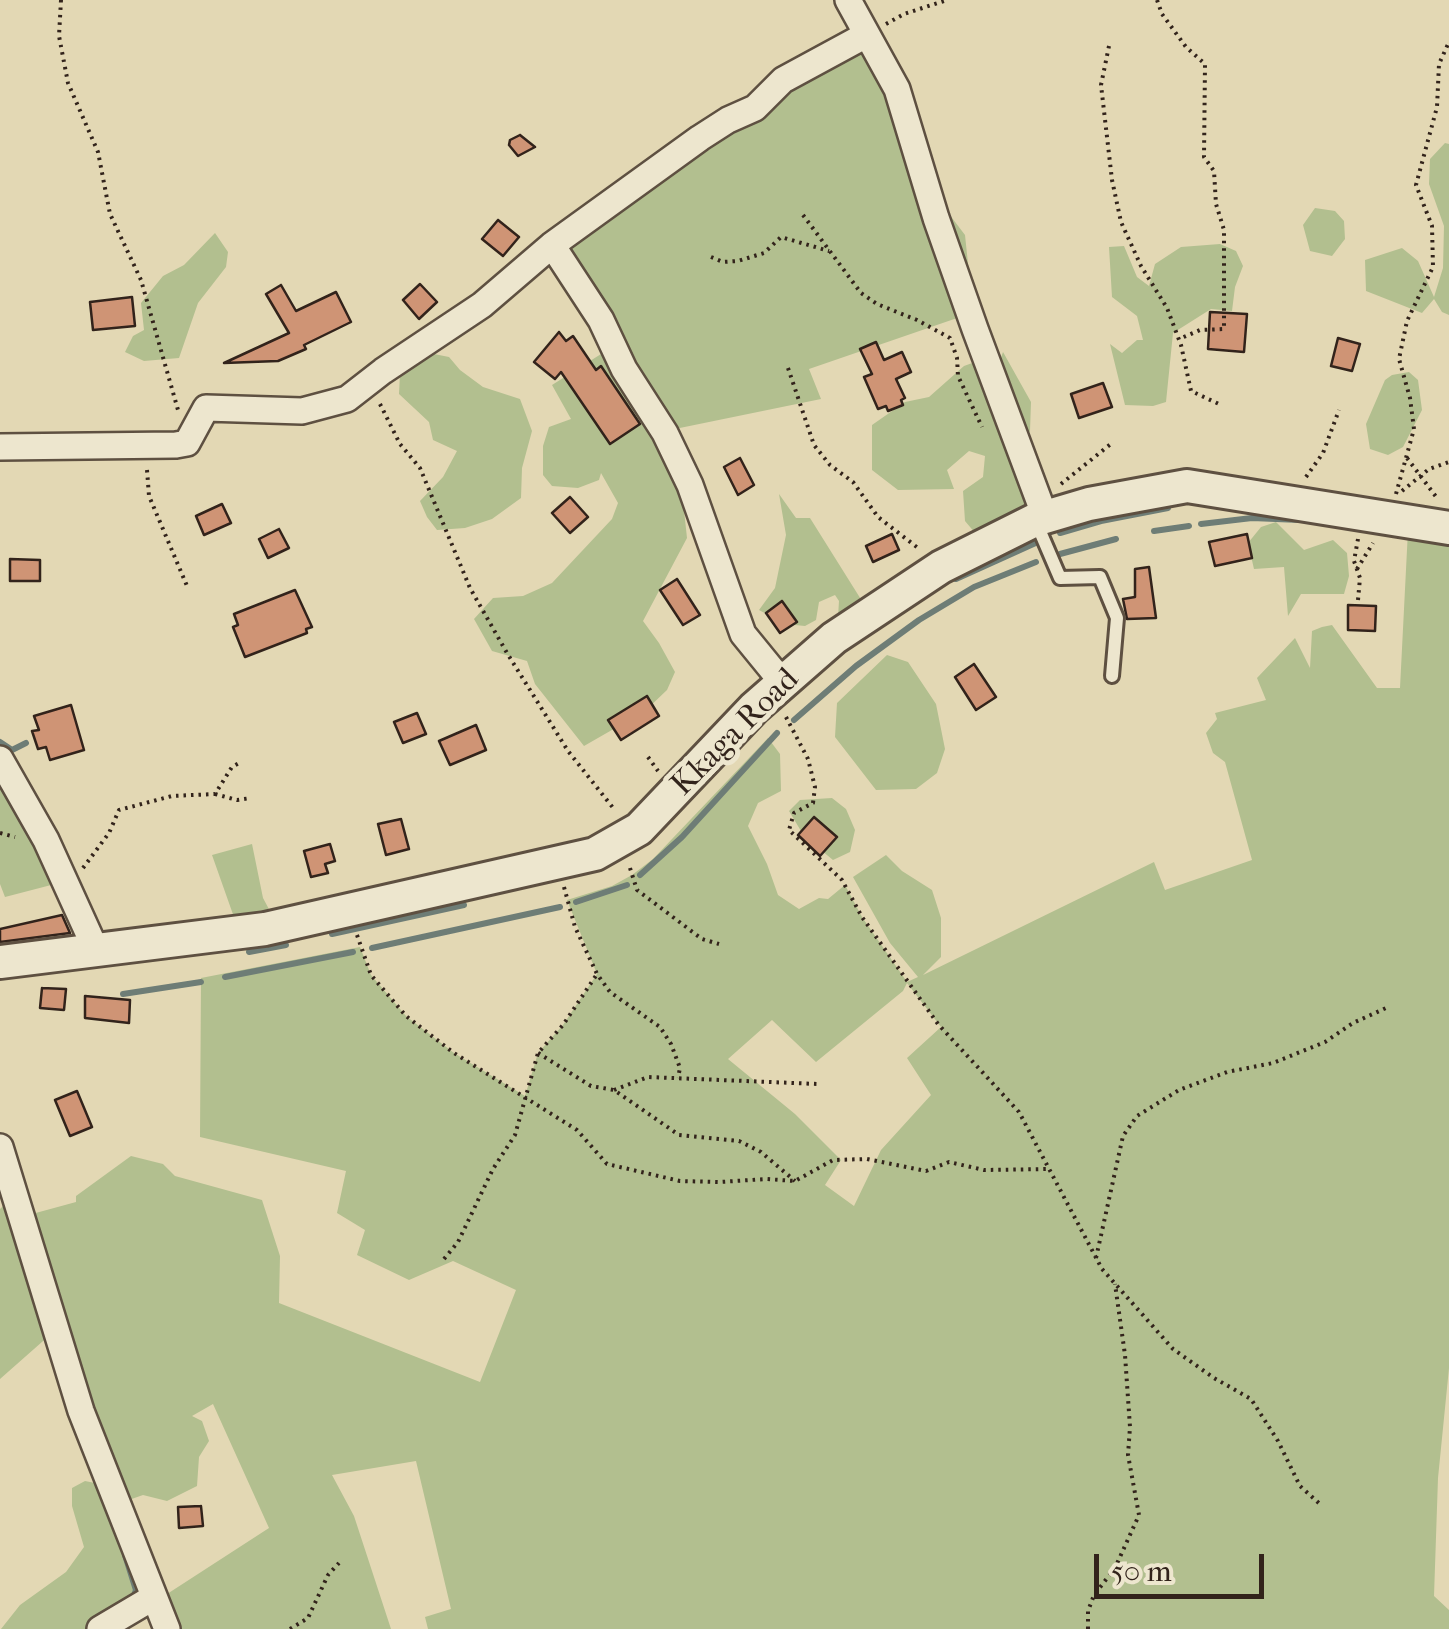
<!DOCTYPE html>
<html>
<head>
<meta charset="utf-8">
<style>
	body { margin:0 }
	#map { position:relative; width:1449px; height:1629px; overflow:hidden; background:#e3d8b4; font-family:"IM FELL French Canon",serif }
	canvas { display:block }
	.scale { position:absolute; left:1094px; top:1554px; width:170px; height:45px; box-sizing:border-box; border:5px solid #32231b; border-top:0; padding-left:12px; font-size:30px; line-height:35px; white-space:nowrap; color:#32231b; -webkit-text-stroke:8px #ede6ce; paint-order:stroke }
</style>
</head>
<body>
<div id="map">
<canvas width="1449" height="1629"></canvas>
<div class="scale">50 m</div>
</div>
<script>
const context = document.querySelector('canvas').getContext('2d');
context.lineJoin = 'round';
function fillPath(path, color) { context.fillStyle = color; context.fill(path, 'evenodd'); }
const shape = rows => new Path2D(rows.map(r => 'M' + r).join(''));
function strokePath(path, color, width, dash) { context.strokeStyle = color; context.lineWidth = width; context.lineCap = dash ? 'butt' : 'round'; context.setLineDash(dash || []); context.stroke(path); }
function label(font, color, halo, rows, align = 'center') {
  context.font = font + ' "IM FELL French Canon",serif'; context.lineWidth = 10; context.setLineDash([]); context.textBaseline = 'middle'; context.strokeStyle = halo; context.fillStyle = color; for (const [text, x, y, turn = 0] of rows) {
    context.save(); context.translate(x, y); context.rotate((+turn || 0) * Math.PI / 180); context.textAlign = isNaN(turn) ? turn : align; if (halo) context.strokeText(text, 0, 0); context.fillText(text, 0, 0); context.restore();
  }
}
const green = shape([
	[863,50,946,210,965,235,969,273,956,296,963,316,809,369,821,399,670,430,558,245,791,85],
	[1445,143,1449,144,1449,315,1442,312,1434,299,1422,313,1366,291,1365,260,1402,248,1418,261,1434,297,1443,268,1444,226,1429,184,1430,159],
	[1315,208,1335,211,1344,221,1345,239,1332,256,1310,251,1303,225],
	[215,233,228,252,226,267,198,303,179,358,144,361,125,352,133,336,144,330,141,303,163,276,184,265],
	[1220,244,1236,251,1243,266,1235,287,1232,311,1211,309,1173,333,1166,402,1153,406,1125,405,1110,344,1122,353,1137,340,1143,340,1137,316,1112,297,1109,247,1124,246,1137,277,1149,286,1155,264,1181,247],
	[609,349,644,408,683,501,687,538,643,621,659,643,675,672,667,690,645,711,584,746,535,684,527,661,492,651,474,619,493,598,523,596,552,583,612,519,618,503,601,473,599,480,578,488,552,486,543,475,543,446,549,427,571,419,552,385],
	[1003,352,1031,402,1030,431,1014,456,1028,498,1027,520,981,540,965,521,963,491,983,477,985,456,969,451,947,470,954,489,898,490,872,470,872,425,905,402,929,397,964,366,975,362,996,372],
	[434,354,449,357,460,370,483,387,520,399,532,431,522,468,521,498,492,519,465,528,437,530,427,517,420,501,443,477,457,451,433,440,429,422,399,394,400,374],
	[1409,372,1418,380,1422,410,1403,447,1388,455,1370,449,1366,424,1385,380,1392,375],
	[779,494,796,518,810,518,867,609,838,617,839,601,835,595,819,602,816,620,805,626,785,624,759,610,775,588,786,535],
	[1276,522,1304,550,1333,540,1347,553,1349,576,1344,594,1301,594,1288,616,1284,567,1254,569,1248,543,1261,527],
	[1408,530,1449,536,1449,1368,1438,1478,1434,1596,1449,1610,1449,1629,428,1629,425,1617,451,1609,416,1461,332,1475,354,1516,391,1629,177,1629,164,1596,269,1528,213,1404,192,1416,202,1421,209,1441,199,1457,197,1486,167,1501,143,1495,123,1502,32,1214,76,1202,76,1196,131,1156,163,1164,175,1176,262,1200,280,1256,279,1303,480,1382,516,1290,453,1261,409,1280,357,1255,365,1230,337,1213,346,1171,200,1137,201,978,360,947,371,975,406,1016,454,1053,525,1096,538,1053,563,1025,597,974,567,900,612,886,632,875,653,859,768,738,780,754,781,791,758,803,748,826,767,864,778,895,799,909,819,898,828,899,845,885,862,917,907,982,918,977,890,943,853,877,886,855,902,871,932,890,941,918,941,957,923,975,1154,862,1165,890,1252,860,1225,762,1213,753,1206,733,1217,719,1215,713,1266,700,1257,678,1295,638,1310,668,1312,631,1322,627,1332,625,1377,688,1400,688],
	[907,983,941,1027,907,1058,931,1095,881,1150,854,1206,825,1185,841,1160,795,1114,728,1059,772,1020,816,1062,903,991],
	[887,655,908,662,936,704,945,749,937,773,916,789,876,790,835,737,837,703],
	[0,777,55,884,5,897,0,884],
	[832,798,846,809,855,830,850,852,833,860,804,836,789,811,800,800],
	[252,844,263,898,287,943,247,954,212,855],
	[6,1203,51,1334,0,1379,0,1209],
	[85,1481,100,1484,140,1584,139,1594,94,1629,1,1629,20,1605,66,1572,84,1547,72,1506,72,1488]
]);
const stream = shape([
	[1201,524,1252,518,1300,520],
	[1154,531,1189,526],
	[1060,533,1101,521,1168,508],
	[1060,554,1116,539],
	[956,579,1040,541],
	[794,720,856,666,919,620,974,587,1036,562],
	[0,742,12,750,26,743],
	[640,875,682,837,777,733],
	[576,902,627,885],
	[332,934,464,905],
	[372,948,560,907],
	[249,952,286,945],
	[225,977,353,952],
	[123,994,201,982],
	[125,1555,136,1590,132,1600]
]);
const building = shape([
	[520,135,535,147,518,156,509,145,510,140,520,135],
	[498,220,519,237,503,256,482,239,498,220],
	[420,284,437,302,419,319,403,300,420,284],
	[281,285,296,311,336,292,351,322,304,345,306,349,278,361,224,363,289,333,266,294,281,285],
	[132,297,135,326,93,330,90,302,132,297],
	[1210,312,1247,314,1244,352,1208,349,1210,312],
	[559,332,566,341,573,336,596,370,601,366,640,424,610,444,561,372,555,379,534,362,559,332],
	[1338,338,1360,344,1352,371,1331,366,1338,338],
	[876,342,884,360,902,352,911,372,896,379,905,398,901,400,903,405,888,411,886,406,878,409,864,377,872,374,860,349,876,342],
	[1103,383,1112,407,1079,418,1071,394,1103,383],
	[740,458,754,485,738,495,724,467,740,458],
	[570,497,588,517,570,533,552,513,570,497],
	[222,504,231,523,204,535,196,516,222,504],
	[279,529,289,548,268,558,259,539,279,529],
	[892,534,899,550,873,562,866,546,892,534],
	[1247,534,1252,558,1215,566,1209,542,1247,534],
	[10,559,40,560,40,581,10,581,10,559],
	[1149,567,1156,618,1127,619,1123,599,1135,597,1135,569,1149,567],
	[677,579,700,615,683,625,660,590,677,579],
	[295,590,312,627,306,629,307,633,245,657,233,627,238,625,234,614,295,590],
	[782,601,797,622,780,633,766,613,782,601],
	[1348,605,1376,606,1375,631,1348,630,1348,605],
	[974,664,996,697,976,710,955,677,974,664],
	[647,696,659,716,621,740,608,720,647,696],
	[71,705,84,750,50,760,46,747,38,749,32,731,39,730,34,716,71,705],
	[417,713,426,734,403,743,394,722,417,713],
	[476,725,486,750,450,765,439,741,476,725],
	[814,817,837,837,820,856,798,835,814,817],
	[401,819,409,849,386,855,378,824,401,819],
	[330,844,335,861,325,864,328,873,311,877,304,851,330,844],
	[62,915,70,933,0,942,0,929,62,915],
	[42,988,66,989,64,1010,40,1008,42,988],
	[85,996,130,1000,129,1023,85,1018,85,996],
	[77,1091,92,1127,70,1136,55,1100,77,1091],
	[201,1506,203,1526,179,1528,178,1507,201,1506]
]);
const path = shape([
	[61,0,59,36,68,83,98,152,110,214,141,280,178,410],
	[1157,0,1162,14,1186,47,1205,64,1204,157,1214,171,1216,204,1224,230,1224,329,1200,330,1179,339],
	[886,24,904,14,947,0],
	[1109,46,1101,85,1112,180,1121,222,1141,266,1167,308,1181,345,1191,391,1219,404],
	[803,215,861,293,877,304,917,320,950,338,957,358,958,376,982,427],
	[711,257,723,262,738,261,764,253,781,237,829,251],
	[788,368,814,445,830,465,853,482,878,517,918,548],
	[380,404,400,444,420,468,470,588,507,653,568,751,614,809],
	[1407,458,1437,498],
	[147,470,149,496,187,586],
	[1306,477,1323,453,1339,410],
	[1061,484,1112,443],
	[1402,491,1429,469,1449,462],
	[1396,494,1414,429,1410,398,1399,359,1407,321,1433,267,1432,226,1416,185,1437,107,1439,64,1449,42],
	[1358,539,1354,561,1360,578,1358,600],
	[1357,569,1373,543],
	[786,717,808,759,815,787,813,803,794,813,789,830,842,880,862,917,938,1024,1019,1112,1102,1269,1173,1349,1214,1378,1251,1399,1278,1441,1300,1486,1322,1506],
	[648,757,658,771],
	[215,794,237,800,251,798],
	[0,833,15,837],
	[83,868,109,833,119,810,172,796,215,794,232,767,241,762],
	[630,868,637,890,702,939,719,944],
	[564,887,575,927,597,974,610,992,660,1027,671,1044,680,1068,678,1078],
	[357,935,371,975,406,1016,454,1053,577,1130,607,1164,680,1181,720,1182,766,1179,795,1181,833,1160,867,1159,926,1171,949,1162,984,1170,1049,1169],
	[538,1053,591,1086,614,1090,679,1135,739,1141,761,1152,795,1181],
	[614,1090,648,1077,818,1084],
	[1096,1258,1123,1136,1137,1116,1179,1090,1227,1072,1273,1063,1325,1042,1353,1023,1386,1008],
	[444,1259,458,1242,493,1169,515,1135,538,1053,563,1025,597,974],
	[290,1629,308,1618,328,1575,339,1563],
	[1088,1629,1088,1611,1094,1595,1115,1568,1139,1515,1128,1455,1130,1427,1125,1355,1115,1284]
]);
const service = shape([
	[1036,522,1060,578,1100,577,1117,618,1112,676]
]);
const minor = shape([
	[848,0,897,89,936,218,975,329,1041,506,1049,516],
	[552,245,601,320,624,369,665,433,690,485,743,634,783,683],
	[0,447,176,445,187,443,206,408,302,411,347,399,383,371,482,305,552,245,700,138,728,120,755,108,783,80,866,35],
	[0,759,46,840,96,950],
	[0,1147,81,1411,167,1629],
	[100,1629,154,1597]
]);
const tertiary = shape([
	[0,962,265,929,595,854,639,829,754,708,834,638,941,567,1035,520,1089,504,1187,486,1449,528]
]);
const streetNames = [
	["Kkaga Road",736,733,-45]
];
fillPath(green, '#b2bf8f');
strokePath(stream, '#6e7d76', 6);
fillPath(building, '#cf9475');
strokePath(building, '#32231b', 2.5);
strokePath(service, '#5e5041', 18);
strokePath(minor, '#5e5041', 30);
strokePath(tertiary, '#5e5041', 38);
strokePath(path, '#32231b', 4, [2.5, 5]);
strokePath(service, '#ede6ce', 12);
strokePath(minor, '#ede6ce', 25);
strokePath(tertiary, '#ede6ce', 32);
label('32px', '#32231b', '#ede6ce', streetNames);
</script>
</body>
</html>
